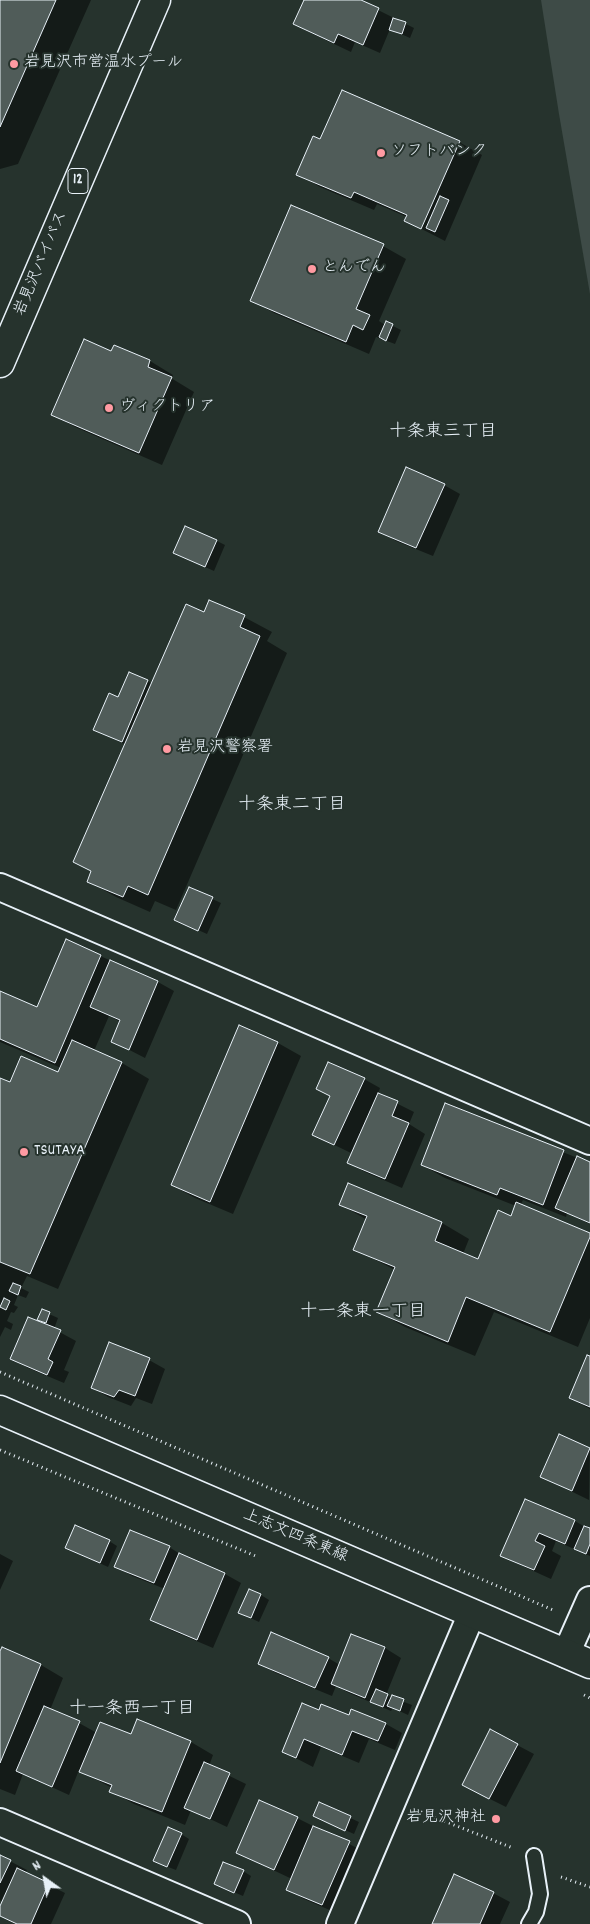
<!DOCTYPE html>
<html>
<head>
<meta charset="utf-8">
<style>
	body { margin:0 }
	#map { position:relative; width:590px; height:1924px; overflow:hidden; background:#26332d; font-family:Dekko,sans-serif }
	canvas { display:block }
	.north { position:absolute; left:20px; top:1854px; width:50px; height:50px; -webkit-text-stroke:4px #26332d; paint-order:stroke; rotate:328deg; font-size:14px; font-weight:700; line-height:20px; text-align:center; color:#e8f1f8 }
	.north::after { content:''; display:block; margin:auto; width:18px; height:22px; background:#e8f1f8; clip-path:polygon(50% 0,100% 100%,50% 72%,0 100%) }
</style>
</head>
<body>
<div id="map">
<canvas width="590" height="1924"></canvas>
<div class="north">N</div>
</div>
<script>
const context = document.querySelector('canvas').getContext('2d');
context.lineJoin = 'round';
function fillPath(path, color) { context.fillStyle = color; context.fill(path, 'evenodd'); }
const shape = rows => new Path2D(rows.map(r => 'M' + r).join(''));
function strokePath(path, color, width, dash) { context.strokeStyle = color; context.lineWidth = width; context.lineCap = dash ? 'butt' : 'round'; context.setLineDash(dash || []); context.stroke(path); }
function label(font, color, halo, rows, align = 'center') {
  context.font = font + ' Dekko,"Klee One",sans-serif'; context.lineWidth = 4; context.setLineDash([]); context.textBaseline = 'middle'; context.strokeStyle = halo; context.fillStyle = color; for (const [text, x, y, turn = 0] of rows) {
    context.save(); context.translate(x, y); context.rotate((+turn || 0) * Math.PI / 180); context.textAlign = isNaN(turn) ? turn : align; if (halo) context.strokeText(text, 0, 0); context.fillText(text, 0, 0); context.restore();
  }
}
const green = shape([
	[541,0,590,0,590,294,559,114]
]);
const shadow = shape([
	[0,0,91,0,18,164,0,169],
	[305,0,358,0,414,28,410,38,390,29,380,53,355,42,351,52,311,33,294,24],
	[321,140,459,142,482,155,445,241,406,221,407,217,377,204,374,210,320,187,298,174],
	[292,207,383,246,406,259,379,321,385,325,387,323,401,330,395,344,376,337,369,354,274,313,251,300],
	[115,346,150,361,173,375,171,378,194,392,162,465,75,427,52,414,112,353],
	[444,485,460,494,433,556,396,541,380,531],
	[217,541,225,545,214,571,174,553],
	[204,613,244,617,272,632,267,641,287,653,176,910,155,901,150,912,116,897,88,881,92,872,75,862,126,745,95,729,119,698,148,681,152,684],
	[189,888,221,903,207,934,176,920],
	[67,941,158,982,174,991,145,1058,112,1041,121,1022,109,1016,94,1051,122,1063,149,1079,58,1289,27,1276,21,1288,29,1292,26,1298,18,1295,14,1305,18,1307,14,1313,11,1312,7,1321,13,1324,11,1330,5,1327,0,1337,0,1080,10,1084,58,1074,61,1068,0,1042,0,993,37,1009],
	[240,1027,278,1043,301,1056,233,1214,195,1198,172,1185],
	[364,1079,380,1088,378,1094,414,1112,409,1124,425,1134,402,1188,365,1172,349,1163,353,1154,314,1135],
	[446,1105,590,1163,590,1224,567,1213,566,1217,523,1200,520,1206,590,1234,590,1318,578,1347,494,1312,475,1356,405,1327,378,1312,395,1270,355,1249,367,1220,340,1204,349,1185,442,1223,469,1239,463,1254,478,1260,512,1217,516,1206,445,1178,422,1165],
	[49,1314,58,1318,54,1329,76,1341,64,1370,69,1372,64,1383,28,1368,11,1358,48,1326,49,1325,39,1319],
	[590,1357,590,1409,570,1398],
	[149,1360,165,1369,152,1404,136,1398,131,1406,108,1397,92,1387],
	[560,1436,590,1449,589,1500,542,1477],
	[526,1500,575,1521,590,1530,590,1556,556,1541,552,1551,561,1556,551,1579,518,1564,502,1555],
	[109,1541,117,1546,108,1567,67,1548],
	[169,1547,185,1557,225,1574,241,1583,213,1648,168,1629,152,1619,165,1589,132,1576,116,1566],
	[0,1554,13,1561,0,1590],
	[261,1595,269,1600,259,1622,240,1613],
	[352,1635,385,1648,401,1658,386,1695,412,1705,408,1715,393,1708,391,1711,349,1693,336,1686,332,1696,276,1673,259,1663,328,1658,340,1665],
	[2,1649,41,1665,63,1678,50,1710,79,1723,97,1733,191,1742,213,1755,209,1766,246,1784,227,1827,191,1810,185,1825,134,1804,111,1791,112,1788,79,1770,69,1795,23,1774,15,1795,0,1789,0,1655],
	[320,1711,386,1724,402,1733,395,1750,369,1739,359,1763,321,1747,313,1767,284,1752],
	[517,1745,534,1754,506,1807,480,1794],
	[320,1804,359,1822,354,1834,314,1816],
	[297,1818,365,1852,339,1914,304,1899,287,1889,292,1879,237,1853],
	[181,1834,189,1839,176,1870,163,1865],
	[0,1856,27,1870,25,1873,65,1893,51,1924,15,1924,0,1915,0,1909,4,1902,0,1900],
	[243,1871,251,1876,243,1896,215,1884],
	[493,1893,510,1902,500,1924,434,1924]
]);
const building = shape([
	[0,0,56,0,0,127,0,0],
	[304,0,361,0,379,8,363,45,338,34,334,43,293,24,304,0],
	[393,18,406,22,402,34,389,30,393,18],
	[342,90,460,141,421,229,404,221,407,215,354,192,351,198,296,175,313,136,320,139,342,90],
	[440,196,449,200,435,232,426,228,440,196],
	[291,205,384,244,356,309,370,315,363,330,353,325,346,342,250,301,291,205],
	[386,321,393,324,386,341,379,337,386,321],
	[84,339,111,351,114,345,150,360,148,367,172,377,139,453,51,415,84,339],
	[406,467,445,484,416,548,378,532,406,467],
	[185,526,217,540,205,567,173,553,185,526],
	[209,600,245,615,240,627,260,636,148,895,128,886,123,897,87,882,91,871,73,862,186,604,204,612,209,600],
	[129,672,148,680,122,742,93,730,109,693,118,697,129,672],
	[189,887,213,897,198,931,174,920,189,887],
	[66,939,101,955,55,1063,0,1039,0,991,37,1007,66,939],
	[110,960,158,981,129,1050,111,1042,120,1020,90,1007,110,960],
	[239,1025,278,1042,210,1202,171,1185,239,1025],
	[72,1040,122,1062,30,1274,0,1262,0,1078,10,1082,21,1056,58,1072,72,1040],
	[328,1062,365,1078,334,1145,312,1135,330,1096,316,1089,328,1062],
	[378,1093,398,1101,392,1116,409,1123,385,1179,347,1163,378,1093],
	[445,1103,564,1150,543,1205,500,1188,497,1195,421,1165,445,1103],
	[577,1156,590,1162,590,1223,555,1208,577,1156],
	[348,1183,442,1222,435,1241,478,1259,498,1210,511,1216,516,1202,590,1233,590,1237,550,1332,466,1297,448,1342,376,1312,395,1267,353,1250,367,1216,339,1205,348,1183],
	[13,1283,21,1286,18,1295,9,1291,13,1283],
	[4,1298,10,1301,6,1310,0,1307,4,1298],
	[42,1309,50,1312,46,1323,37,1320,42,1309],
	[28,1317,61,1330,48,1359,53,1362,47,1375,10,1359,28,1317],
	[109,1342,150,1358,135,1396,119,1390,114,1397,91,1388,109,1342],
	[587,1355,590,1356,590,1407,569,1398,587,1355],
	[559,1434,590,1448,572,1491,540,1477,559,1434],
	[525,1499,575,1520,565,1544,539,1533,535,1541,545,1546,534,1570,500,1556,525,1499],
	[75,1525,110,1540,100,1563,65,1548,75,1525],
	[584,1526,590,1528,590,1544,586,1554,574,1549,584,1526],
	[130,1530,170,1546,154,1583,114,1567,130,1530],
	[179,1553,225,1573,197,1640,150,1620,179,1553],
	[249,1589,261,1594,251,1618,238,1613,249,1589],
	[271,1632,329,1657,315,1688,258,1664,271,1632],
	[351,1634,385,1647,365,1698,331,1684,351,1634],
	[2,1647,41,1664,0,1763,0,1651,2,1647],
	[376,1689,388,1694,383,1707,370,1702,376,1689],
	[392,1695,404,1699,400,1711,387,1706,392,1695],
	[302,1703,319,1710,321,1704,349,1715,351,1709,386,1723,378,1741,352,1731,342,1755,304,1739,296,1758,282,1752,302,1703],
	[44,1706,80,1721,52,1787,16,1771,44,1706],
	[137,1719,191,1741,162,1812,109,1792,112,1785,79,1772,100,1722,131,1734,137,1719],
	[490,1729,518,1744,489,1799,462,1785,490,1729],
	[204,1762,230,1773,210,1819,184,1808,204,1762],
	[259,1800,298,1817,274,1870,236,1853,259,1800],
	[319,1802,351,1816,345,1831,313,1816,319,1802],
	[313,1826,350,1841,322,1905,286,1890,313,1826],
	[168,1827,182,1833,167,1867,153,1861,168,1827],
	[0,1855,11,1860,0,1883,0,1855],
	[223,1862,244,1870,234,1893,214,1884,223,1862],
	[17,1868,49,1883,31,1924,17,1924,0,1916,0,1906,17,1868],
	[454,1874,494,1892,480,1924,432,1924,454,1874]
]);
const path = shape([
	[0,1372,553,1610],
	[0,1450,258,1557],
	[584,1695,590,1698],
	[421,1812,513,1848],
	[561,1877,590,1887]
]);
const service = shape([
	[529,1924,536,1912,540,1894,534,1856]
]);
const minor = shape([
	[0,887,590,1141],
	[566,1654,590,1600],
	[0,1822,237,1924],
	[340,1924,472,1613]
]);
const secondary = shape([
	[0,1410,590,1664]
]);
const trunk = shape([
	[0,363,156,0]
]);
const markers = [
	[14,64,5,"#ff9aa2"],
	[381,153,5,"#ff9aa2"],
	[312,269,5,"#ff9aa2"],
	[109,408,5,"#ff9aa2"],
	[167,749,5,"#ff9aa2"],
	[24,1152,5,"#ff9aa2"],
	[496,1819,5,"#ff9aa2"]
];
const shields = [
	[78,181,20]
];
const shieldNames = [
	["12",78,181]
];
const poiNames = [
	["岩見沢市営温水プール",24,64],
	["ソフトバンク",391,153],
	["とんでん",322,269],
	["ヴィクトリア",119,408],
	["岩見沢警察署",177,749],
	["TSUTAYA",34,1152],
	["岩見沢神社",486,1819,"right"]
];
const streetNames = [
	["岩見沢バイパス",42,264,-67],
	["上志文四条東線",295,1537,23]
];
const neighbourhoodNames = [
	["十条東三丁目",443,434],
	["十条東二丁目",292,807],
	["十一条東一丁目",363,1314],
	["十一条西一丁目",132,1711]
];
fillPath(green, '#3e4b47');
fillPath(shadow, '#0007');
fillPath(building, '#505c59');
strokePath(building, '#e8f1f8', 1);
strokePath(service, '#e8f1f8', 18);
strokePath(minor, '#e8f1f8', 30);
strokePath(secondary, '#e8f1f8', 31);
strokePath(trunk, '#e8f1f8', 31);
strokePath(path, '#e8f1f8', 3, [1, 4]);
strokePath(service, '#26332d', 14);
strokePath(minor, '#26332d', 26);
strokePath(secondary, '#26332d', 28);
strokePath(trunk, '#26332d', 28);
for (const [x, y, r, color] of markers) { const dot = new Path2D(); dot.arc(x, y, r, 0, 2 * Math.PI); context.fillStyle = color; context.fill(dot); strokePath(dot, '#26332d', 2); }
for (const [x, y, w] of shields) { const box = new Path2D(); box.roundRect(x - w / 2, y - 12.5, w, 25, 4); context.fillStyle = '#26332d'; context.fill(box); strokePath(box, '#e8f1f8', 1); }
label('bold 15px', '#e8f1f8', null, shieldNames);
label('16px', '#e8f1f8', '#26332d', poiNames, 'left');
label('16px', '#e8f1f8', '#26332d', streetNames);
label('18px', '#e8f1f8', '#26332d', neighbourhoodNames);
</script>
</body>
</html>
